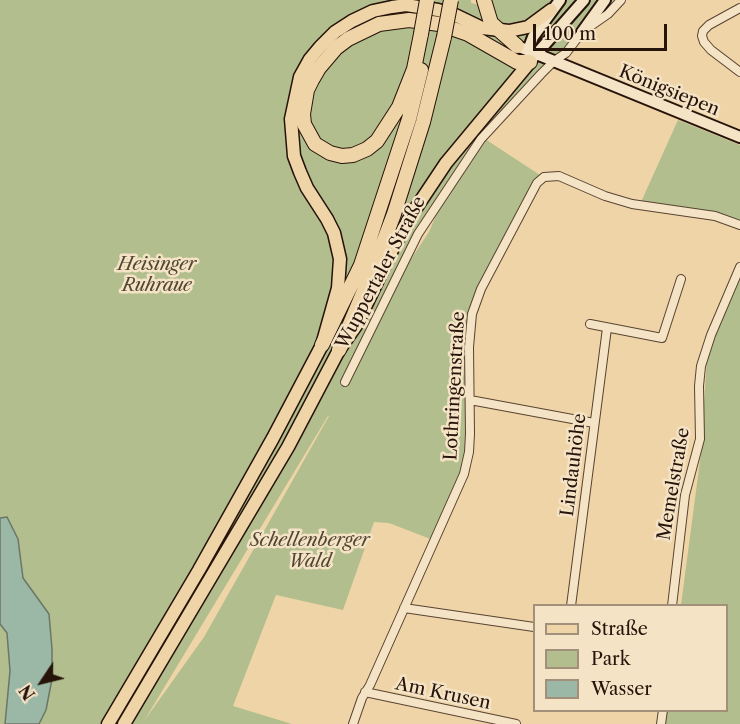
<!DOCTYPE html>
<html>
<head>
<meta charset="utf-8">
<style>
	body { margin:0 }
	#map { position:relative; width:740px; height:724px; overflow:hidden; background:#efd4a7; font-family:"Libre Caslon Text",serif }
	canvas { display:block }
	.legend { position:absolute; left:533px; top:604px; width:195px; height:108px; box-sizing:border-box; background:#f5e3c6; border:2px solid #a2907b; margin:0; padding:8px 10px; list-style:none; font-size:18px; color:#26130a }
	.legend li { display:flex; align-items:center; gap:12px; height:30px }
	.legend b { width:30px; border:2px solid #a2907b }
	.north { position:absolute; left:12px; top:652px; width:60px; height:60px; -webkit-text-stroke:4px #f5e3c6; paint-order:stroke; rotate:235deg; font-size:16px; font-weight:700; line-height:24px; text-align:center; color:#26130a }
	.north::after { content:''; display:block; margin:auto; width:21px; height:27px; background:#26130a; clip-path:polygon(50% 0,100% 100%,50% 72%,0 100%) }
	.scale { position:absolute; left:533px; top:24px; width:134px; height:27px; box-sizing:border-box; border:3px solid #26130a; border-top:0; padding-left:8px; font-size:18px; line-height:21px; white-space:nowrap; color:#26130a; -webkit-text-stroke:4px #f5e3c6; paint-order:stroke }
</style>
</head>
<body>
<div id="map">
<canvas width="740" height="724"></canvas>
<ul class="legend">
<li><b style="height:8px;background:#efd4a7"></b>Straße</li>
<li><b style="height:16px;background:#b2be8d"></b>Park</li>
<li><b style="height:16px;background:#9ab8a5"></b>Wasser</li>
</ul>
<div class="north">N</div>
<div class="scale">100 m</div>
</div>
<script>
const context = document.querySelector('canvas').getContext('2d');
context.lineJoin = 'round';
function fillPath(path, color) { context.fillStyle = color; context.fill(path, 'evenodd'); }
const shape = rows => new Path2D(rows.map(r => 'M' + r).join(''));
function strokePath(path, color, width, dash) { context.strokeStyle = color; context.lineWidth = width; context.lineCap = dash ? 'butt' : 'round'; context.setLineDash(dash || []); context.stroke(path); }
function label(font, color, halo, rows, align = 'center') {
  context.font = font + ' "Libre Caslon Text",serif'; context.lineWidth = 5; context.setLineDash([]); context.textBaseline = 'middle'; context.strokeStyle = halo; context.fillStyle = color; for (const [text, x, y, turn = 0] of rows) {
    context.save(); context.translate(x, y); context.rotate((+turn || 0) * Math.PI / 180); context.textAlign = isNaN(turn) ? turn : align; if (halo) context.strokeText(text, 0, 0); context.fillText(text, 0, 0); context.restore();
  }
}
const green = shape([
	[0,0,471,0,471,3,492,8,492,0,622,0,599,16,607,1,586,24,565,53,540,73,480,138,438,196,411,259,429,232,442,201,485,139,543,177,528,197,474,300,470,312,468,326,469,399,467,445,464,463,433,540,389,523,374,522,343,610,276,595,233,706,292,724,0,724],
	[329,416,204,637,144,721,328,416],
	[678,120,740,145,740,222,714,212,641,202],
	[740,273,740,724,665,724,667,711,726,710,726,606,681,605,701,453,707,356]
]);
const water = shape([
	[7,517,18,539,23,578,49,614,52,649,52,679,46,710,39,724,5,724,10,671,7,633,0,624,0,518,7,517]
]);
const street = shape([
	[740,8,709,25,703,31,702,36,704,42,711,50,740,72],
	[590,324,662,338,681,279],
	[345,382,418,234,481,139,541,74,554,61,566,53,582,32,608,14,621,0],
	[470,400,594,423],
	[571,606,607,328],
	[672,606,685,495,700,439,699,386,701,366,711,335,740,267],
	[404,608,534,627],
	[365,692,516,724],
	[353,724,362,698,370,685,464,474,469,452,470,434,469,347,472,314,481,289,537,183,544,177,559,176,605,196,632,204,715,216,740,225],
	[661,724,663,710]
]);
const secondary = shape([
	[582,32,605,0],
	[517,46,740,137],
	[530,59,530,45,533,37,560,0],
	[532,59,584,0]
]);
const primary = shape([
	[108,724,199,570,273,438,322,345,338,288,340,259,334,233,327,219,307,188,300,172,294,156,291,119,300,77,310,59,320,47,335,32,352,21,373,11,392,7,406,5,438,10,455,15,482,28,509,31,528,27,551,10],
	[124,724,288,447,339,350,357,324,393,248,412,214,446,163,530,62]
]);
const highway = shape([
	[484,0,491,23,517,46],
	[421,34,414,69,399,107,377,141,367,149,353,155,342,156,330,153,315,144,304,124,303,114,307,90,312,80,319,68,336,48,348,39,379,24,409,20,439,24,468,34,517,62,530,62],
	[322,345,361,265,409,119,421,70],
	[339,350,372,272,394,214,423,122,444,37]
]);
const highwayBridge = shape([
	[421,34,427,0],
	[444,37,451,0]
]);
const streetNames = [
	["Königsiepen",669,91,22],
	["Wuppertaler Straße",381,273,-62],
	["Lothringenstraße",455,386,-87],
	["Lindauhöhe",574,465,-83],
	["Memelstraße",674,484,-80],
	["Am Krusen",443,694,12]
];
const parkNames = [
	["Heisinger",157,265],
	["Ruhraue",157,286],
	["Schellenberger",310,541],
	["Wald",310,562]
];
fillPath(green, '#b2be8d');
fillPath(water, '#9ab8a5');
strokePath(water, '#6c7667', 1.5);
strokePath(street, '#584331', 10);
strokePath(secondary, '#26130a', 14);
strokePath(primary, '#26130a', 15);
strokePath(highway, '#26130a', 16);
strokePath(street, '#f5e3c6', 8);
strokePath(secondary, '#f5e3c6', 10);
strokePath(primary, '#efd4a7', 12);
strokePath(highway, '#efd4a7', 14);
strokePath(highwayBridge, '#26130a', 16, []);
strokePath(highwayBridge, '#efd4a7', 14);
label('18px', '#26130a', '#f5e3c6', streetNames);
label('italic 18px', '#504631', '#f5e3c6', parkNames);
</script>
</body>
</html>
